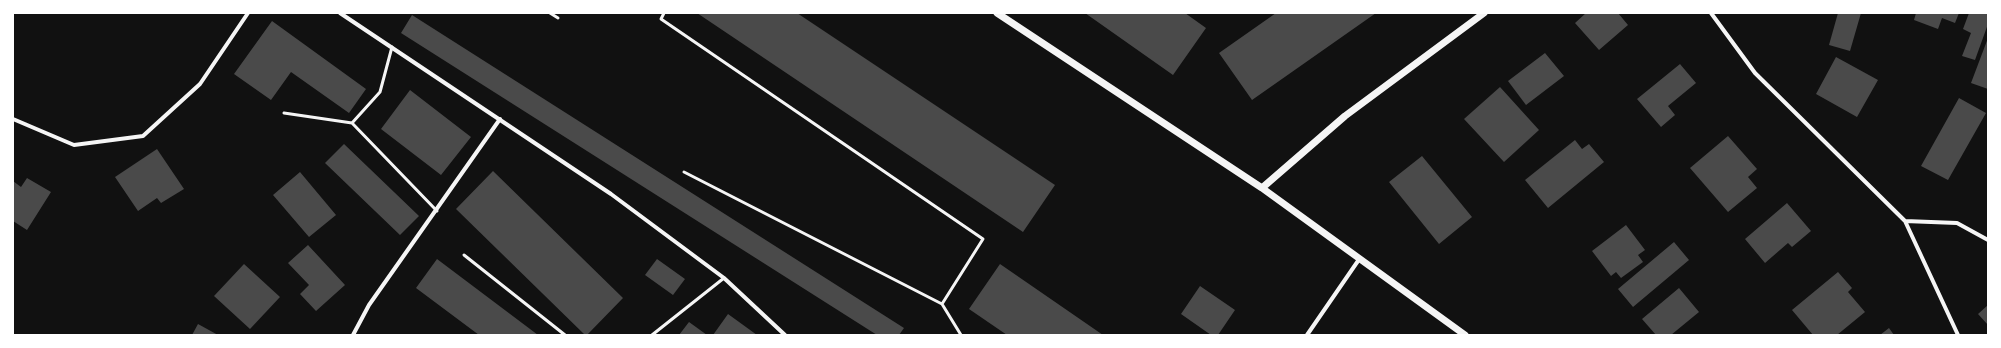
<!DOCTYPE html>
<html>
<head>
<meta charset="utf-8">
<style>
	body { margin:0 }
	#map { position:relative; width:2001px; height:348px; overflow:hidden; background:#111; font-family:"Sofia Sans Condensed",sans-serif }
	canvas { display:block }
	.frame { position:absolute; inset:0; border:14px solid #fff; pointer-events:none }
</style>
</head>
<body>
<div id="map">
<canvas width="2001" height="348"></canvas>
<div class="frame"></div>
</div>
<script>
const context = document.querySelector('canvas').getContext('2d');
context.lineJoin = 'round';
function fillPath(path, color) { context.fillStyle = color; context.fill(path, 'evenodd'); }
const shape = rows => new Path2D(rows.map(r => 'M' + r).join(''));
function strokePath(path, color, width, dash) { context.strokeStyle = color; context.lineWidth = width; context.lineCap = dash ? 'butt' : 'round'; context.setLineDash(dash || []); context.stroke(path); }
const building = shape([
	[697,13,797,13,1055,185,1023,232],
	[1085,13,1185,13,1206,28,1173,75],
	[1276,13,1376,13,1252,100,1219,53],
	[1586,13,1618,13,1628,25,1599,50,1575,23],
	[1838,13,1861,13,1850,51,1829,45],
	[1916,13,1959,13,1955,23,1942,18,1938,29,1914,20],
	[1969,13,1988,13,1988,24,1975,60,1962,56,1971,33,1963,29],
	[412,15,904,328,899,335,877,335,401,33],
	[272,21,366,89,349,113,291,72,271,100,234,74],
	[1988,38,1988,89,1971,83],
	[1545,53,1564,76,1526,105,1508,81],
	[1836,57,1878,80,1857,117,1816,94],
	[1680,64,1696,83,1668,106,1675,115,1661,127,1637,99],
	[1500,87,1539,130,1504,162,1464,119],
	[410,90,471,137,441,175,381,129],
	[1959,98,1986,113,1948,180,1921,166],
	[1728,136,1757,169,1748,177,1757,188,1728,212,1690,168],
	[1575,140,1582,149,1589,144,1604,162,1548,208,1525,180],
	[344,144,419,216,400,235,325,163],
	[157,149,184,189,161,203,157,198,138,211,115,177],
	[1422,156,1472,217,1439,244,1389,182],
	[493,171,623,298,587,335,585,335,456,209],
	[300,172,336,215,309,237,273,195],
	[27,178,51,192,27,230,13,221,13,181,21,187],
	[1787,203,1811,231,1792,247,1788,243,1765,263,1745,239],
	[1626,225,1645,250,1638,255,1643,262,1621,278,1616,272,1611,276,1592,251],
	[1674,242,1689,260,1633,307,1618,289],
	[308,245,345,285,316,311,300,294,309,285,288,263],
	[437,259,538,335,479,335,416,288],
	[657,259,685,279,673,295,645,275],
	[244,264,280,297,250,329,214,296],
	[1000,264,1103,335,1007,335,969,309],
	[1838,272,1852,288,1848,292,1865,312,1837,335,1813,335,1792,310],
	[1200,286,1235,310,1218,335,1211,335,1181,314],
	[1679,288,1699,312,1671,335,1656,335,1642,319],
	[1988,305,1988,325,1978,314],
	[728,314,757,335,713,335],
	[689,322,707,335,679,335],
	[198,324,218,335,192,335],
	[1889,328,1894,335,1880,335]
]);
const service = shape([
	[550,13,558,18],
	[664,13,661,19,983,239,942,304],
	[284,113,352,123,437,211],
	[352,123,380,92,392,47],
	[684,172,942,304,961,335],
	[464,255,565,335],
	[652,335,724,278]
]);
const minor = shape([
	[340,13,611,194,724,278,785,335],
	[1711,13,1755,73,1905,221,1958,335],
	[13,119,74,145,143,136,200,84,248,13],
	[1905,221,1957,223,1988,240],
	[353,335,369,305,500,119],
	[1307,335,1360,258]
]);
const tertiary = shape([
	[997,13,1262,188,1465,335],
	[1262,188,1345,116,1484,13]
]);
fillPath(building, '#4a4a4a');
strokePath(service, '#f5f5f5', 3);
strokePath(minor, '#f5f5f5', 4);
strokePath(tertiary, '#f5f5f5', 7);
</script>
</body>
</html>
